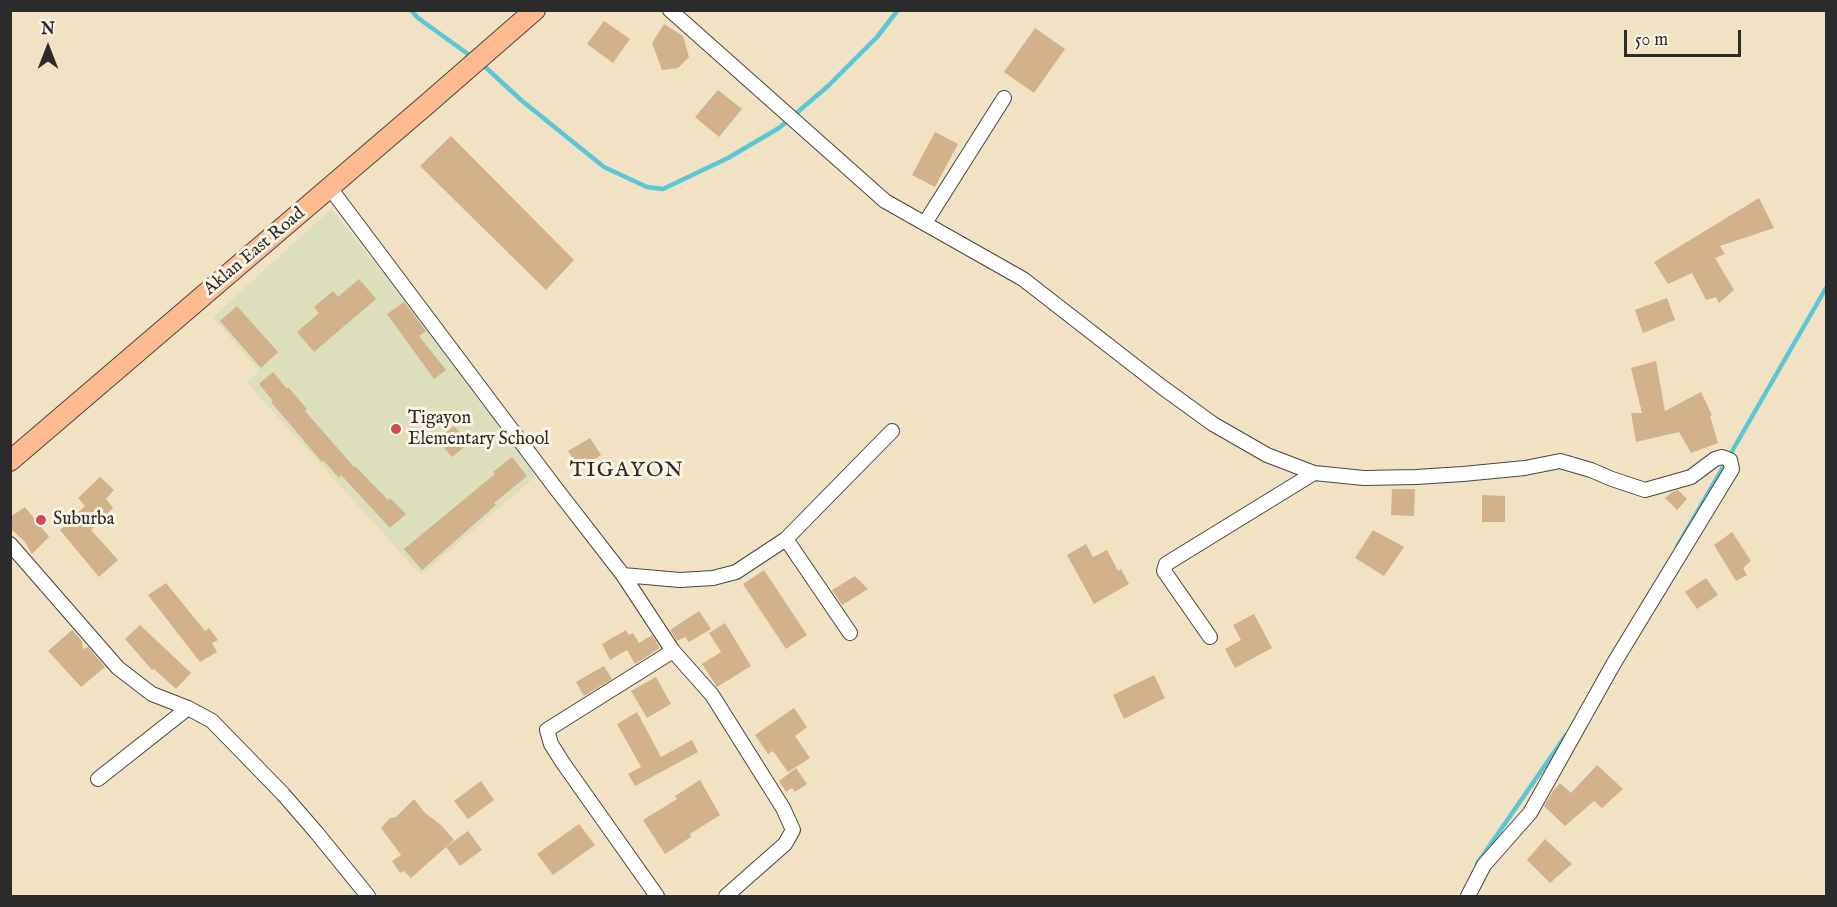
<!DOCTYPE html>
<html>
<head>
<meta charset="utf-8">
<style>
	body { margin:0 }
	#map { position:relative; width:1837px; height:907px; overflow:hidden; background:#f1e2c4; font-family:"IM FELL English",serif }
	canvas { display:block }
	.frame { position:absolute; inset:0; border:12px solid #2b2b2b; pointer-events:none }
	.north { position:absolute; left:18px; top:18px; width:60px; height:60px; -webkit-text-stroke:4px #fcf5e5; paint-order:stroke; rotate:0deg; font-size:16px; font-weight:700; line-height:24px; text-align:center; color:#2b2b2b }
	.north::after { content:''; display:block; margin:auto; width:21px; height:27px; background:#2b2b2b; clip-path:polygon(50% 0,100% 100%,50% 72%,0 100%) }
	.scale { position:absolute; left:1624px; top:30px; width:117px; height:27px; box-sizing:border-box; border:3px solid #2b2b2b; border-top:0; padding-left:8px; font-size:18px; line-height:21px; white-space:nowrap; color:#2b2b2b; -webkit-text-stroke:4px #fcf5e5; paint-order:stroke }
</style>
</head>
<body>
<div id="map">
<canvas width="1837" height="907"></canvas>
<div class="frame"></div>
<div class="north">N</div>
<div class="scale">50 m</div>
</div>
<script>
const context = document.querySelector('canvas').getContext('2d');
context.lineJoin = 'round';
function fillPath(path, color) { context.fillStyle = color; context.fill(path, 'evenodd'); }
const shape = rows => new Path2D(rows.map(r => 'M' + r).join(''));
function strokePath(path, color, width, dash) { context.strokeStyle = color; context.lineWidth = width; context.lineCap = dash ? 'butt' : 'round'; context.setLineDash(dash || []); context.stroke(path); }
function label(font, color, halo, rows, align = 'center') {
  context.font = font + ' "IM FELL English",serif'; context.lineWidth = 6; context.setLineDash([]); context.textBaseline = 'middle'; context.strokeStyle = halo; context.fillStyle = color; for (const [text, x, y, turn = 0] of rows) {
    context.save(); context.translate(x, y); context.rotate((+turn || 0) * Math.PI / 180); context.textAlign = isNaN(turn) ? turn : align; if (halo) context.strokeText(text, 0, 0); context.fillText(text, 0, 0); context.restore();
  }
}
const built = shape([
	[331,209,421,320,537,475,421,575,247,383,259,371,213,317]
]);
const stream = shape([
	[411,10,418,18,468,54],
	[481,63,521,100,604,167,647,187,663,189,728,158,779,128,828,86,877,37,898,10],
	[1731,453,1826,288],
	[1677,547,1725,464],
	[1477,864,1566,735]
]);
const building = shape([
	[604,21,630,39,613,63,587,44],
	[664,24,683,36,689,57,678,68,662,70,652,43],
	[1035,28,1065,49,1034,93,1004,72],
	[718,90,742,109,719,137,695,117],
	[935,132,958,144,935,187,912,175],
	[451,136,574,260,546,290,420,166],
	[1759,198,1774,228,1720,246,1725,254,1715,258,1734,290,1719,303,1716,297,1706,300,1692,273,1668,284,1654,262],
	[359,279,376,299,314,352,297,332,319,313,314,307,333,291,338,297],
	[1667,298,1675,320,1643,333,1635,310],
	[404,302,426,331,419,336,446,370,434,379,387,314],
	[237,306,278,352,261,368,220,321],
	[1656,361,1665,411,1701,392,1712,415,1710,416,1718,443,1691,453,1679,432,1636,442,1631,413,1642,413,1631,368],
	[273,372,287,389,288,387,307,409,305,411,354,467,355,466,388,500,390,498,406,514,390,528,341,475,339,478,324,461,322,462,271,402,273,401,259,384],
	[454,426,469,443,452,457,437,439],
	[590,438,601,455,580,469,568,451],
	[512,457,527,476,494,503,496,505,422,570,404,549,495,474,493,472],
	[100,477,114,490,106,499,113,508,91,530,118,560,99,577,60,530,85,506,78,498],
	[1392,489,1415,489,1414,516,1391,515],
	[1678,490,1687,499,1677,510,1665,498,1672,492],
	[1482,495,1505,496,1505,522,1482,522],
	[25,507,49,537,32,554,25,542,10,528,10,517],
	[1373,530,1404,547,1384,576,1355,558],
	[1732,532,1751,561,1743,568,1747,575,1736,581,1714,545],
	[1086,544,1093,557,1107,550,1118,571,1121,569,1129,584,1094,604,1067,555],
	[764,570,807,635,786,649,743,584],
	[855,576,868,589,842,605,832,590],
	[1706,578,1718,595,1697,609,1685,592],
	[166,583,205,631,209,628,218,640,212,643,217,652,200,662,148,595],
	[699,611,711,629,689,642,685,637,677,641,670,630],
	[1254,614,1272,648,1235,668,1225,649,1241,640,1233,625],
	[725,623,751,666,717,687,702,664,721,652,709,633],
	[140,625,191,673,176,689,154,669,152,670,125,639],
	[72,630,82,641,83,649,88,647,105,667,81,687,48,651],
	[626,630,629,635,633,633,639,643,652,635,660,648,635,664,627,650,610,660,602,644],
	[604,666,612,679,584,696,576,682],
	[1154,675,1165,698,1124,719,1113,695],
	[656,677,671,704,647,718,631,691],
	[794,708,807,727,795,736,810,758,788,772,773,751,768,754,755,735],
	[637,712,661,757,692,740,698,752,635,786,628,774,641,767,617,724],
	[1597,765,1623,789,1602,808,1594,801,1565,826,1544,806,1553,791,1560,783,1571,793],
	[796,768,807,784,795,792,792,788,786,792,779,781],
	[700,780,720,815,690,834,691,837,665,854,643,820,677,799,675,796],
	[481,781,494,800,468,819,454,801],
	[414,799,425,813,440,824,454,840,446,847,468,831,482,850,460,866,446,847,411,878,404,871,400,873,392,861,401,855,381,828,390,818,396,817],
	[579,824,595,845,553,875,537,854],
	[1545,839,1572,864,1550,883,1527,860]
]);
const minor = shape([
	[670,10,885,201,1023,279,1162,387,1213,424,1267,455,1314,473,1364,478,1416,477,1463,474,1525,468,1560,461,1591,470,1612,479,1645,490,1691,477,1715,459,1722,457,1730,460,1732,469,1614,663,1530,813,1484,865,1468,896],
	[330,188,554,486,623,575,673,651,712,695,783,808,793,830,785,844,726,896],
	[925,223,1004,98],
	[786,539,892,431],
	[10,544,118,668,152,694,188,708,212,721,283,794,316,832,368,896],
	[623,575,680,580,713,578,736,572,786,539,850,633],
	[1210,637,1164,571,1166,564,1314,473],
	[98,779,188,708],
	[657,896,563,763,551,744,547,730,673,651]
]);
const primary = shape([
	[10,461,426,105,535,10]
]);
const markers = [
	[396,429,6,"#d1495b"],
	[41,520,6,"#d1495b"]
];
const streetNames = [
	["Aklan East Road",255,252,-40]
];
const poiNames = [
	["Tigayon",408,419],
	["Elementary School",408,440],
	["Suburba",53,520]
];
const quarterNames = [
	["TIGAYON",627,472]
];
fillPath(built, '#dcdebc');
strokePath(stream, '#5cc6d7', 4.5);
fillPath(building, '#d1b28b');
strokePath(minor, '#494642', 16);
strokePath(primary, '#494642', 22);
strokePath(minor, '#fff', 14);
strokePath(primary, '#fcba8e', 20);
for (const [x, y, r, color] of markers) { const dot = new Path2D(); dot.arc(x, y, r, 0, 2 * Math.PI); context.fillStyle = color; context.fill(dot); strokePath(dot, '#fcf5e5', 2); }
label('18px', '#2b2b2b', '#fcf5e5', streetNames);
label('18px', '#2b2b2b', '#fcf5e5', poiNames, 'left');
context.letterSpacing = '1.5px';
label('21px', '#2b2b2b', '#fcf5e5', quarterNames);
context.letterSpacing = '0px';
</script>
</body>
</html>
